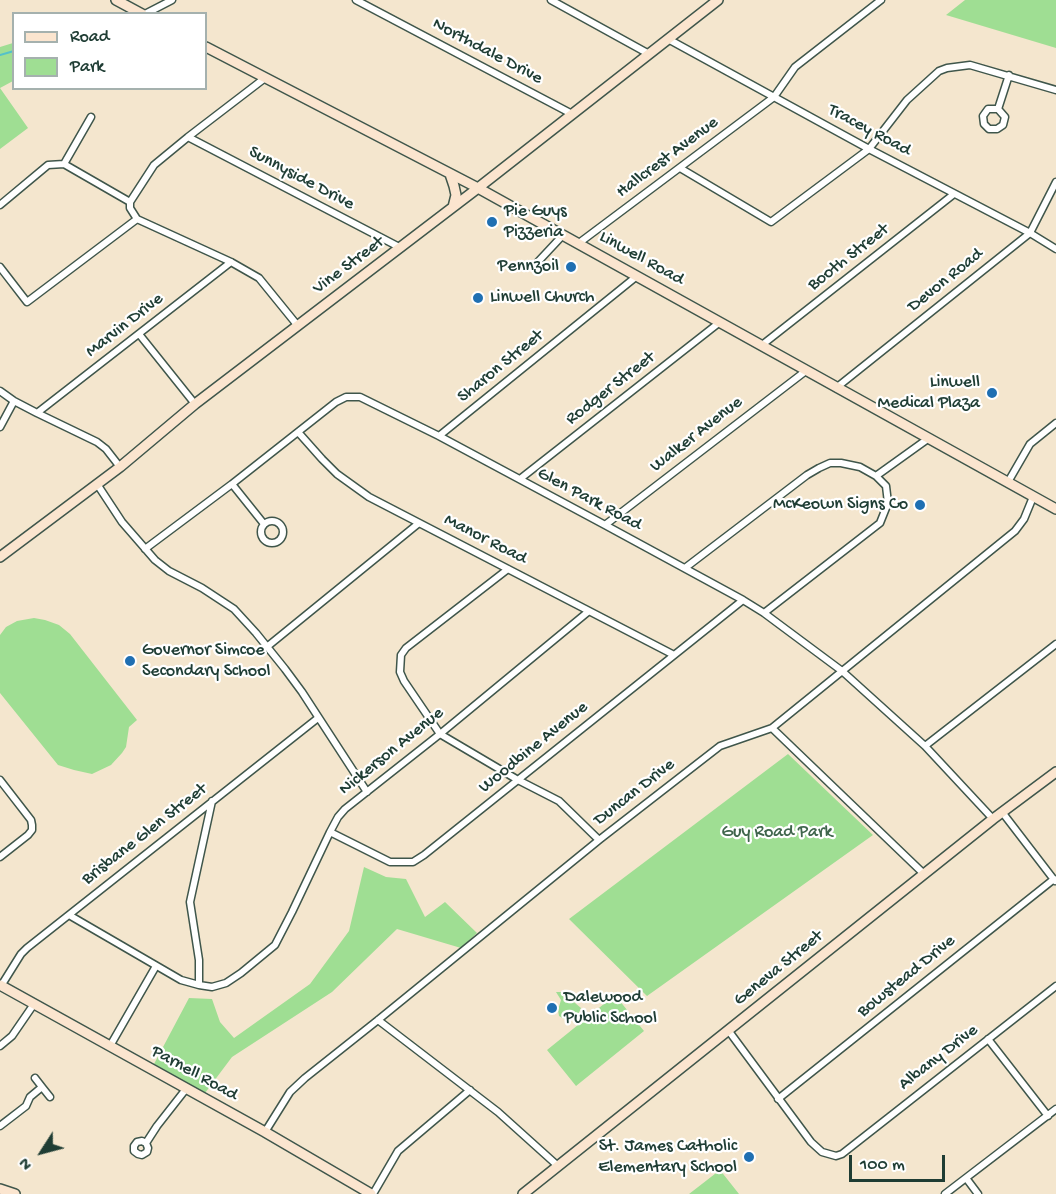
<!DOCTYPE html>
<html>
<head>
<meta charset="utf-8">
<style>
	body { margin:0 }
	#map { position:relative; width:1056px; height:1194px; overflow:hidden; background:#f4e6ce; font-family:"Gochi Hand",sans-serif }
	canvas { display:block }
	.legend { position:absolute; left:12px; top:12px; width:195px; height:78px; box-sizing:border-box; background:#fff; border:2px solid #a5b1ae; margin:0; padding:8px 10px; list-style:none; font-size:18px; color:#1f3d34 }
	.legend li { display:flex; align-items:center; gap:12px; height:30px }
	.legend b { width:30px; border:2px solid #a5b1ae }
	.north { position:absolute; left:12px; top:1122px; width:60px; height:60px; -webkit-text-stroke:4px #fff; paint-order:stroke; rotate:234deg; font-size:16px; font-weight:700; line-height:24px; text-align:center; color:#1f3d34 }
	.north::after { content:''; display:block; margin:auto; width:21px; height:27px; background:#1f3d34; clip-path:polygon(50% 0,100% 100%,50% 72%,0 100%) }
	.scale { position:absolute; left:849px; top:1155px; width:96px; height:27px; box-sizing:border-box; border:3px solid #1f3d34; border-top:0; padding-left:8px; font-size:18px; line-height:21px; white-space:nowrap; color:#1f3d34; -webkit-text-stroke:4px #fff; paint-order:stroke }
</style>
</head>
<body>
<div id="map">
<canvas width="1056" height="1194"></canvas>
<ul class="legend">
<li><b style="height:8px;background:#fbe5cf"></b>Road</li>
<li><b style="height:16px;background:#9fde93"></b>Park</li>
</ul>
<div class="north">N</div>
<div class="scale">100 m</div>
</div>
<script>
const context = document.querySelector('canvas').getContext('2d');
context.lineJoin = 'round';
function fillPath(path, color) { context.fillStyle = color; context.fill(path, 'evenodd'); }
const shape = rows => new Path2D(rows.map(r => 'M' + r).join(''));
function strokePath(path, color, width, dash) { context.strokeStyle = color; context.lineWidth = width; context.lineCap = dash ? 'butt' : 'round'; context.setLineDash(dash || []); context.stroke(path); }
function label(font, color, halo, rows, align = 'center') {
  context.font = font + ' "Gochi Hand",sans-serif'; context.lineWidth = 4.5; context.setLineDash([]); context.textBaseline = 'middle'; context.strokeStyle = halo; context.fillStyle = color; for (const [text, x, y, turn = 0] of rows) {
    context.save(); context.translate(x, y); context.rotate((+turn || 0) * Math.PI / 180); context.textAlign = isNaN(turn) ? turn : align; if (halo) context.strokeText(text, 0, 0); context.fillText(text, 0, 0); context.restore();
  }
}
const green = shape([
	[965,0,1056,0,1056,48,946,15],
	[13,43,13,81,0,88,0,47],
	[0,88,28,128,0,149],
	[34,618,45,620,59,625,70,634,137,720,129,727,126,747,122,753,111,765,92,774,74,770,58,765,0,693,0,635,6,627,17,621],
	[788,754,873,835,647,996,569,919],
	[364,867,386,877,406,879,425,917,445,902,477,933,461,948,397,929,332,992,232,1057,205,1093,154,1064,189,998,212,999,220,1022,234,1038,310,984,349,931],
	[556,992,562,992,581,1008,577,1017,566,1020,559,1016,558,1010,561,1000],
	[615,995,644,1031,576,1086,547,1050],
	[720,1170,739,1194,689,1194]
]);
const stream = shape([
	[0,55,14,51]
]);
const street = shape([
	[356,0,572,114],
	[551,0,649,54],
	[145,14,172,0],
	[668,39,869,149,1030,233,1056,249],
	[998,109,1005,117,1003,125,997,129,989,129,984,124,983,116,988,109,998,109,1009,75],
	[188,137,401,248],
	[64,164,130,202,130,208,137,219,231,262,259,278,298,326],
	[64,164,91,117],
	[680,168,771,222,869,149,907,100,939,71,947,68,970,65,1056,90],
	[130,202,154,165,188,137,265,78],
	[0,205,48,165,64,164],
	[579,243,774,97,795,67,881,0],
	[535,265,563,235],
	[0,267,27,302,137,219],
	[139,334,195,404],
	[762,345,954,194],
	[836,388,1030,233,1056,182],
	[0,391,14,401,37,413,97,442,106,449,120,467],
	[37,413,231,262],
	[0,427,14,401],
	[298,432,322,459,337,474,369,497,674,655],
	[439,436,637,276],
	[876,476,929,438],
	[520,479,720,322],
	[1008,482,1030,444,1056,423],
	[97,484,122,522,155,560,169,571,202,588,234,609,256,633,285,669,302,692,367,792],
	[232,484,264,524],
	'261 532a11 11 0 1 1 22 0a11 11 0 1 1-22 0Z',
	[605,525,807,370],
	[145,549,232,484,336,402,346,397,360,397,439,436,605,525,743,600,764,613,842,671,925,746,993,819],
	[685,568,807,475,819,468,830,463,841,463,860,467,876,476,886,486,888,503,880,523,764,613],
	[508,569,406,648,401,655,400,672,404,681,440,734,518,780,559,801,599,840],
	[268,646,419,523],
	[772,728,924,874],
	[925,746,1056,644],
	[0,780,31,820,32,825,32,830,28,835,0,857],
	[1002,812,1055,881],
	[330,832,390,862,413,862,424,855,743,600],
	[69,915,181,980,199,985,212,987,226,983,241,973,275,945,292,912,330,832,338,817,345,809,440,734,589,611],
	[199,985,199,960,190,902,212,801],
	[1,986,21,954,27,948,318,718],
	[378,1020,498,1112,558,1166],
	[728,1030,811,1142,822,1152,836,1156,842,1154,1056,986],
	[988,1039,1048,1116],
	[0,1046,12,1036,34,1004],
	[110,1046,156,966],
	[35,1078,42,1087],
	[778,1099,1054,879],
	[0,1126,26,1106,30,1097,42,1087,50,1097],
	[265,1132,290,1092,305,1078,378,1020,599,840,720,746,772,728,1015,531,1024,519,1033,497],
	[146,1143,142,1141,137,1142,134,1146,134,1151,138,1154,142,1155,147,1152,148,1148,146,1143,157,1126,186,1089],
	[966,1178,978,1194],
	[373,1194,398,1151,470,1090],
	[945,1194,1056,1109]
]);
const secondary = shape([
	[116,0,142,14],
	[206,47,478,188,1056,509],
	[450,174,454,186,456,195,453,207],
	[0,557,120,467,195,404,478,188,718,0],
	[0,985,265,1132,371,1194],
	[0,1189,15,1194],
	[523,1194,993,819,1056,772]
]);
const markers = [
	[492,222,6,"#1f6fb2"],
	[571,267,6,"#1f6fb2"],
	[478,298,6,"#1f6fb2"],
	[992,393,6,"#1f6fb2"],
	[920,505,6,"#1f6fb2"],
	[130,661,6,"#1f6fb2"],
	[552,1008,6,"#1f6fb2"],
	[749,1157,6,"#1f6fb2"]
];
const streetNames = [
	["Northdale Drive",487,52,28],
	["Tracey Road",869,131,28],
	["Hallcrest Avenue",668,158,-37],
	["Sunnyside Drive",301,179,28],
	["Booth Street",849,258,-38],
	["Linwell Road",641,259,29],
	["Vine Street",349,266,-37],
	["Devon Road",946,281,-39],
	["Marvin Drive",125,326,-38],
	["Sharon Street",501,367,-39],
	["Rodger Street",611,389,-38],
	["Walker Avenue",697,435,-38],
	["Glen Park Road",589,500,28],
	["Manor Road",485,540,27],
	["Woodbine Avenue",534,748,-39],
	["Nickerson Avenue",392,752,-39],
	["Duncan Drive",635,793,-38],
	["Brisbane Glen Street",145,835,-38],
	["Geneva Street",779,969,-39],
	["Bowstead Drive",907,977,-39],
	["Albany Drive",939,1058,-38],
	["Parnell Road",194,1074,29]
];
const poiNames = [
	["Pie Guys",504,212],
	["Pizzeria",504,233],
	["Pennzoil",559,267,"right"],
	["Linwell Church",490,298],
	["Linwell",980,383,"right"],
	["Medical Plaza",980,404,"right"],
	["McKeown Signs Co",908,505,"right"],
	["Governor Simcoe",142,651],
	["Secondary School",142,672],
	["Dalewood",564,998],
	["Public School",564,1019],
	["St. James Catholic",737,1147,"right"],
	["Elementary School",737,1168,"right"]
];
const parkNames = [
	["Guy Road Park",777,833]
];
fillPath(green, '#9fde93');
strokePath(stream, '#54c1ca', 2);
strokePath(street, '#3f564b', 9);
strokePath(secondary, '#3f564b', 12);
strokePath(street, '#fff', 6);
strokePath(secondary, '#fbe5cf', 9);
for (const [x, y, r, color] of markers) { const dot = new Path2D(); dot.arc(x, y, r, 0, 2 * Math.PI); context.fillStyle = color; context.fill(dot); strokePath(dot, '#fff', 2); }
label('18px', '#1f3d34', '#fff', streetNames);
label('18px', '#1f3d34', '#fff', poiNames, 'left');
label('18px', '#3f654c', '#fff', parkNames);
</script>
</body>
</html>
